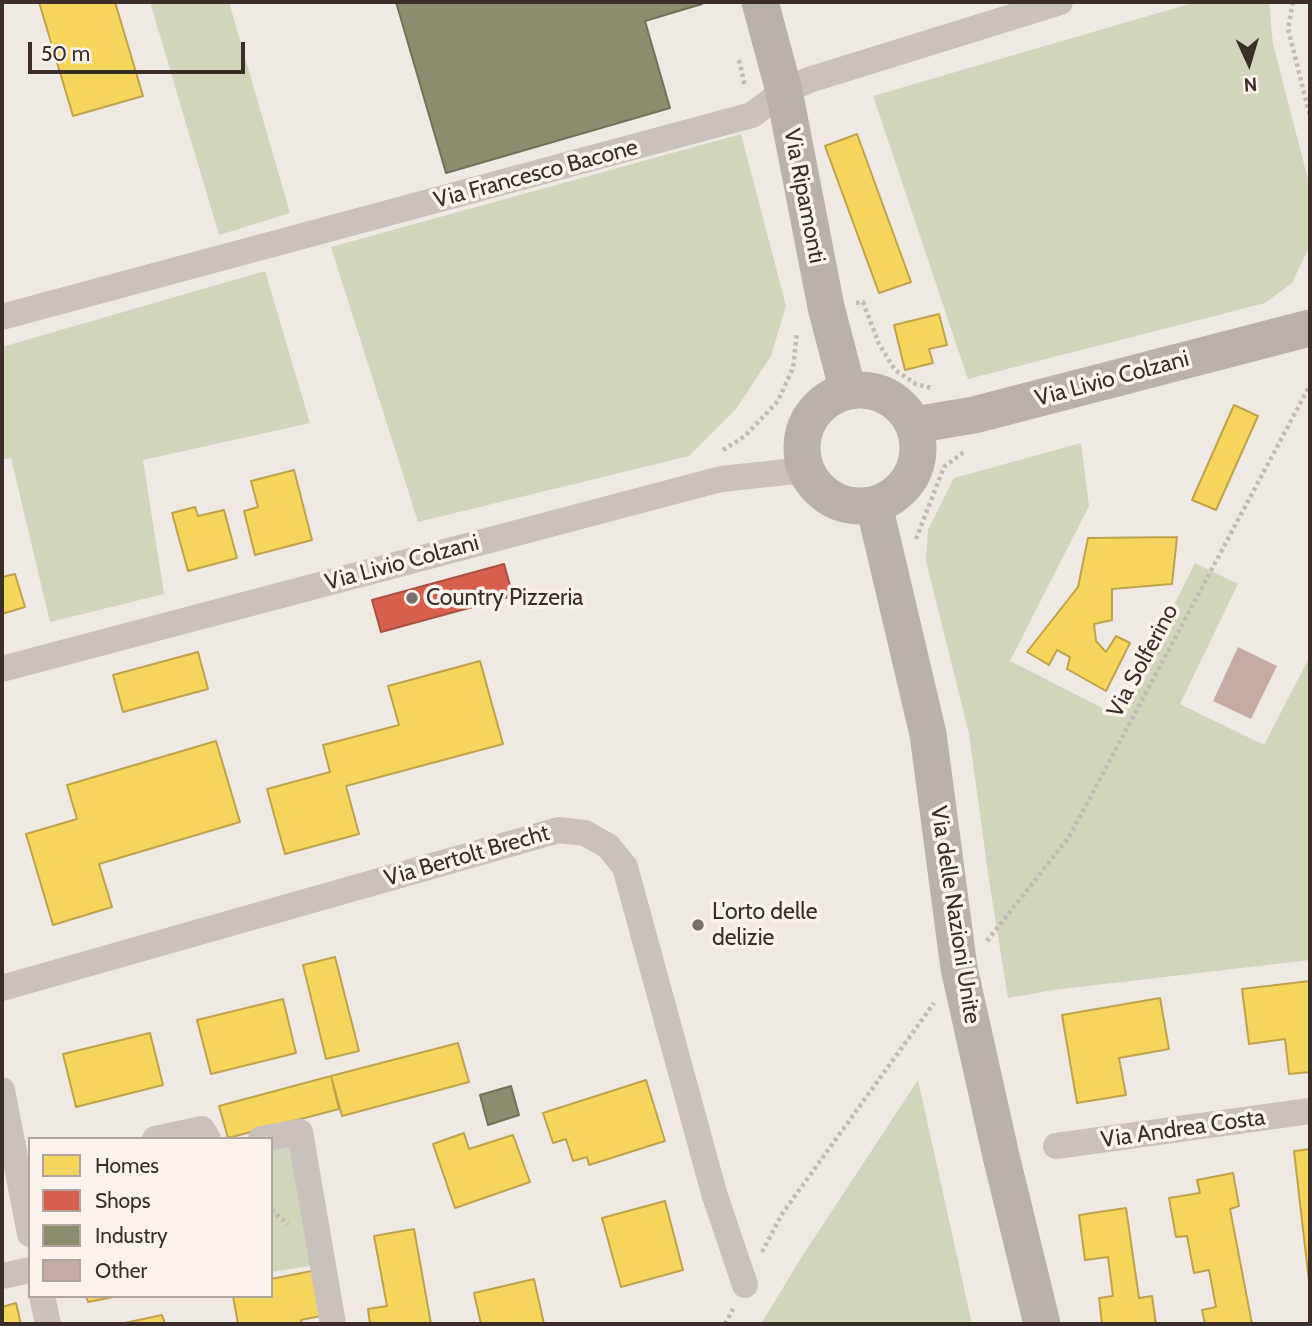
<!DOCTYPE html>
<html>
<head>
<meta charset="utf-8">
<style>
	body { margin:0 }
	#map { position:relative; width:1312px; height:1326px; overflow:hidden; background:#efe9e3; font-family:Cabin,sans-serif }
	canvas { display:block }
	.frame { position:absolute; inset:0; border:4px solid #3b2e29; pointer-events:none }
	.legend { position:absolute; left:28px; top:1137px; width:245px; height:161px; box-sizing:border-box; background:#fbf3eb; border:2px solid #aea49d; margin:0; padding:9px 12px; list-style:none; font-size:21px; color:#3b2e29 }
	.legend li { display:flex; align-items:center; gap:14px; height:35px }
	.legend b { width:35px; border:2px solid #aea49d }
	.north { position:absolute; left:1214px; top:28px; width:70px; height:70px; -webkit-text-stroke:5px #fbf3eb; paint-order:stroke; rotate:176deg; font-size:19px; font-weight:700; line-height:28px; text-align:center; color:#3b2e29 }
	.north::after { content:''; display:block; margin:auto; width:24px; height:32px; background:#3b2e29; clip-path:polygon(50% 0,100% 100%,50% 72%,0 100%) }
	.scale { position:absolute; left:28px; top:42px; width:217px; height:32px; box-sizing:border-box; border:4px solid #3b2e29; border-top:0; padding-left:9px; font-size:21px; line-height:24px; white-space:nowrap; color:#3b2e29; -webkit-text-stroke:5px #fbf3eb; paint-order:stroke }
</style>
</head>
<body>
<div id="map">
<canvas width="1312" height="1326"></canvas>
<div class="frame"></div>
<ul class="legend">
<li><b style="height:19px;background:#f6d55c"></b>Homes</li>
<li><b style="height:19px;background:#d6604d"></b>Shops</li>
<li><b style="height:19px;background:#8c8c6e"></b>Industry</li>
<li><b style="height:19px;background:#c4aca4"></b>Other</li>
</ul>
<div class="north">N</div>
<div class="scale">50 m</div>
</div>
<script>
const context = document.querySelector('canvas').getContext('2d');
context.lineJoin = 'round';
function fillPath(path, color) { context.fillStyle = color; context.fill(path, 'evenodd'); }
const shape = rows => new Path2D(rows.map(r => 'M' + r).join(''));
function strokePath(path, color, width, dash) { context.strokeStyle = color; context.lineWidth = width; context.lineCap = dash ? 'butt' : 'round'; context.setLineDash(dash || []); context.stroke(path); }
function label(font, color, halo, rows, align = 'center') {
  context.font = font + ' Cabin,sans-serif'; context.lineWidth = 7; context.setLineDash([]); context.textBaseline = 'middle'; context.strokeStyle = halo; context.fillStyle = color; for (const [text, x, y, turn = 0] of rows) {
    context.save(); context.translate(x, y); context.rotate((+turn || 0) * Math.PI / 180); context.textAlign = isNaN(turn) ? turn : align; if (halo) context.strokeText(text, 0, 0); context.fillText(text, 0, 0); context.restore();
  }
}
const green = shape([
	[150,2,229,2,290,213,219,235],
	[1196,2,1269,2,1273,44,1310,187,1310,245,1292,283,1265,303,968,379,873,96],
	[741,134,786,306,771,356,736,409,689,456,418,522,331,247],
	[265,271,310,423,143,460,164,594,50,622,11,458,2,460,2,347],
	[1081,443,1089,506,1010,661,1118,716,1195,563,1238,584,1180,704,1264,745,1310,656,1310,960,1053,990,1008,998,989,880,969,734,926,561,928,530,954,478],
	[918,1080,972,1324,761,1324,801,1258],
	[300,1132,323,1264,271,1272,271,1139]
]);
const homes = shape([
	[39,2,115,2,143,96,73,116,39,2],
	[857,134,911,282,879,293,825,146,857,134],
	[939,314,947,345,929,349,933,363,905,370,894,325,939,314],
	[1234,405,1258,416,1216,510,1192,500,1234,405],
	[294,470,312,540,255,555,244,511,258,507,251,481,294,470],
	[195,507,198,516,224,510,237,558,188,571,172,513,195,507],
	[1177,537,1172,584,1112,589,1112,620,1094,624,1096,641,1106,652,1116,636,1130,643,1106,691,1067,669,1070,657,1057,650,1049,665,1027,652,1078,587,1088,538,1177,537],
	[15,574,25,607,2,614,2,577,15,574],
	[198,652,208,689,123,712,113,675,198,652],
	[480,661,503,744,346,786,359,834,285,854,267,789,330,772,323,745,399,725,388,686,480,661],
	[216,741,240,822,99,864,112,907,53,925,26,834,77,819,67,785,216,741],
	[335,957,359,1051,326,1059,303,965,335,957],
	[1310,981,1310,1072,1289,1074,1285,1039,1249,1044,1242,989,1310,981],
	[1160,998,1169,1049,1119,1058,1126,1095,1077,1103,1062,1015,1160,998],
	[283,999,296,1053,211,1074,197,1020,283,999],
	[150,1033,163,1085,76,1107,63,1054,150,1033],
	[458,1043,469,1082,342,1116,331,1076,458,1043],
	[331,1076,339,1109,228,1138,219,1106,331,1076],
	[646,1080,665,1141,589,1165,587,1157,573,1161,566,1139,553,1143,543,1113,646,1080],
	[464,1133,469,1149,513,1135,530,1182,455,1208,433,1144,464,1133],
	[1310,1149,1310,1290,1294,1151,1310,1149],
	[1233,1173,1239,1206,1230,1209,1252,1324,1205,1324,1202,1310,1216,1307,1209,1270,1194,1273,1187,1236,1176,1237,1169,1198,1200,1193,1197,1180,1233,1173],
	[665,1201,683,1270,621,1287,602,1218,665,1201],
	[1126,1208,1139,1298,1152,1296,1156,1324,1102,1324,1099,1298,1113,1296,1108,1257,1085,1260,1079,1215,1126,1208],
	[414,1229,431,1324,370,1324,368,1309,387,1306,374,1236,414,1229],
	[317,1270,326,1315,301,1320,302,1324,238,1324,233,1296,271,1296,271,1279,317,1270],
	[534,1279,544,1324,481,1324,474,1293,534,1279],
	[86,1296,119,1296,88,1302,86,1296],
	[16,1303,21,1324,2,1324,2,1307,16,1303],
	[162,1315,165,1324,120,1324,162,1315]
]);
const shops = shape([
	[504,564,513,596,381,632,372,600,504,564]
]);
const industry = shape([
	[396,2,701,2,702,4,645,21,670,108,446,173,396,2],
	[511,1086,519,1115,488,1125,480,1095,511,1086]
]);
const building = shape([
	[1238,647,1277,666,1251,719,1213,701]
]);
const path = shape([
	[1293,2,1288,29,1310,116],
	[739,60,745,86],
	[856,303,863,302,879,344,895,370,916,384,931,388],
	[723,450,745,436,778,401,793,368,797,333],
	[916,539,944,467,965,451],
	[987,941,1069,837,1310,385],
	[271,1210,288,1224],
	[762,1252,782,1214,934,1003],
	[725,1324,733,1309]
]);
const street = shape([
	[2,317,752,115,784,91,809,80,1060,2],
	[2,669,721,479,805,470],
	[2,988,559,830,585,833,608,846,625,867,714,1193,745,1285],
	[2,1090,30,1234],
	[155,1139,202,1129,208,1139],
	[261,1139,300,1132,333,1324],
	[1056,1146,1310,1111],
	[2,1276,30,1270],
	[42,1296,48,1324]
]);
const secondary = shape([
	[760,2,784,91,826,307,848,391],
	'802 448a58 58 0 1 1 116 0a58 58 0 1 1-116 0Z',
	[914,425,974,415,1310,328],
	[874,505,928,734,959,968,1001,1156,1042,1324]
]);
const markers = [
	[412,598,7,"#7a6f6a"],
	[698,925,7,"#7a6f6a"]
];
const streetNames = [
	["Via Francesco Bacone",536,174,-15],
	["Via Ripamonti",804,196,79],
	["Via Livio Colzani",1112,379,-15],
	["Via Livio Colzani",402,563,-15],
	["Via Solferino",1143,661,-62],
	["Via Bertolt Brecht",467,856,-16],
	["Via delle Nazioni Unite",955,915,81],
	["Via Andrea Costa",1183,1129,-8]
];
const poiNames = [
	["Country Pizzeria",426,598],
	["L'orto delle",712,912],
	["delizie",712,938]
];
fillPath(green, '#d1d5bc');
fillPath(homes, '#f6d55c');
strokePath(homes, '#bea34d', 2);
fillPath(shops, '#d6604d');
strokePath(shops, '#a85142', 2);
fillPath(industry, '#8c8c6e');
strokePath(industry, '#747059', 2);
fillPath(building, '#c4aca4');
strokePath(path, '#c2bab4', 4.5, [3.5, 3.5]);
strokePath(street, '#c9c1bc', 26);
strokePath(secondary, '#b9b1ac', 37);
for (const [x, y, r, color] of markers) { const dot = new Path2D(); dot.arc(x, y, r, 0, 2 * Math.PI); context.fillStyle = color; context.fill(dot); strokePath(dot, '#fbf3eb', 2.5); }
label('23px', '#3b2e29', '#fbf3eb', streetNames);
label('23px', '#3b2e29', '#fbf3eb', poiNames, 'left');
</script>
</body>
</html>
